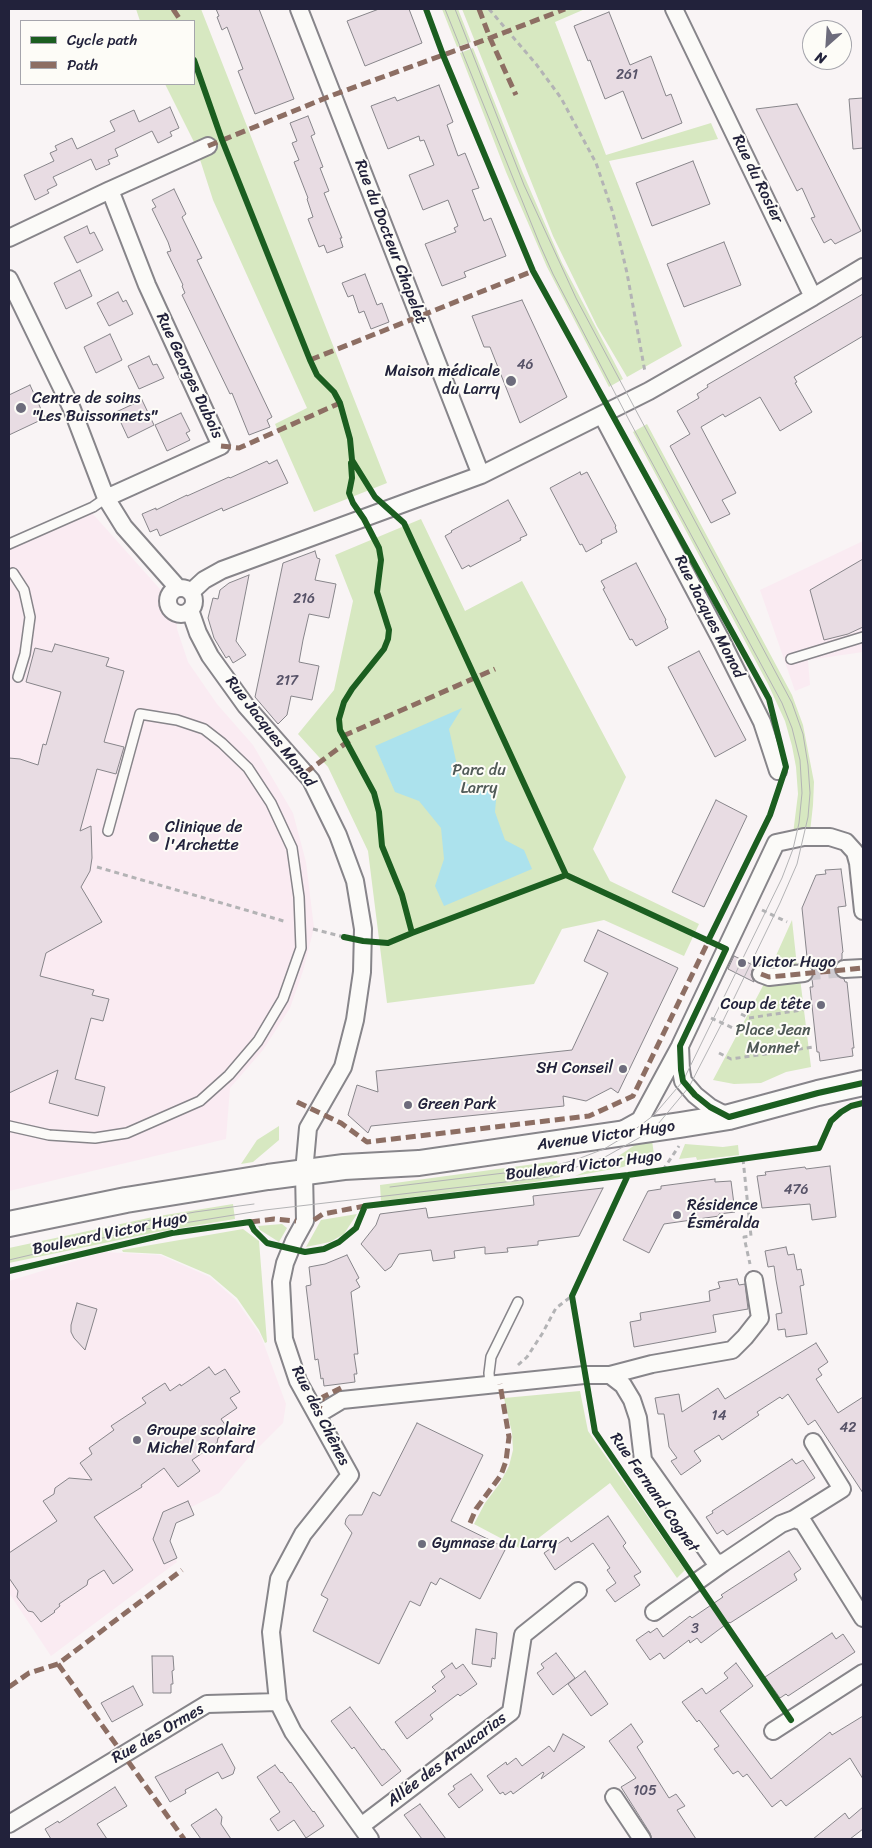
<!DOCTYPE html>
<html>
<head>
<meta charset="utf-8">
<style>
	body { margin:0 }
	#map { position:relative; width:872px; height:1848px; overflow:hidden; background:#f9f4f5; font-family:Sriracha,sans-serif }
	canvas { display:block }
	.frame { position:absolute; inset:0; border:10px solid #22223b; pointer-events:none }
	.legend { position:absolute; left:20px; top:20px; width:175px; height:65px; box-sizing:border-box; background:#fdfcf7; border:1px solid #a5a5ac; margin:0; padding:6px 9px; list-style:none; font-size:15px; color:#22223b }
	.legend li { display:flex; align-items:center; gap:10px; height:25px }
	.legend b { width:25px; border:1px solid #a5a5ac }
	.north { position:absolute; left:802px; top:20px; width:50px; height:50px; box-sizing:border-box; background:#fdfcf7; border:1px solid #a5a5ac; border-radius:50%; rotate:206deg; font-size:14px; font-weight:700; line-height:20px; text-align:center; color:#22223b }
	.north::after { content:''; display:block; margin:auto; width:18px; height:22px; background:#6d6c7c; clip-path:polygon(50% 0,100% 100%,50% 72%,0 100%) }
</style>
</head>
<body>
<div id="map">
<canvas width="872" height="1848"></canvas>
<div class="frame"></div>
<ul class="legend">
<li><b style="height:6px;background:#1b5e20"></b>Cycle path</li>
<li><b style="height:6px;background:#8d6e63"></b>Path</li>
</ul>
<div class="north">N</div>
</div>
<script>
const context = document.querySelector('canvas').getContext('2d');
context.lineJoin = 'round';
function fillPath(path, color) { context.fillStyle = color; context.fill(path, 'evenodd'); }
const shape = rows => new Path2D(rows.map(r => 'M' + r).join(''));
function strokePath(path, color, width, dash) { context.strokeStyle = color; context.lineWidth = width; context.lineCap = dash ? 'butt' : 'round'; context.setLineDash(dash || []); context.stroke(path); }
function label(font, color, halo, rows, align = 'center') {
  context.font = font + ' Sriracha,sans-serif'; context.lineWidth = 4; context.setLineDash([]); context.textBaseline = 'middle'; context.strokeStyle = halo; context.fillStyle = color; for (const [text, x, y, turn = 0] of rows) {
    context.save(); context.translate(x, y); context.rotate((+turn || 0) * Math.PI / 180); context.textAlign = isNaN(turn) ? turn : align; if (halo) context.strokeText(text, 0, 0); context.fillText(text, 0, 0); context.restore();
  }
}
const built = shape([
	[92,513,176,607,177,629,188,662,217,704,253,745,293,813,306,862,314,928,303,971,290,1008,263,1050,230,1088,226,1139,9,1191,9,546],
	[863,541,863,652,808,660,810,685,795,691,760,590],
	[104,1252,160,1255,210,1277,236,1300,261,1336,286,1404,283,1423,249,1457,219,1493,170,1518,166,1538,177,1562,51,1656,9,1593,9,1281]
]);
const green = shape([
	[136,9,201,9,387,483,314,512,275,424,307,408,213,200,195,144,165,84,194,84,194,21,140,21],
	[442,9,458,9,471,42,457,47],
	[462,9,585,9,555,22,606,155,711,123,718,139,609,161,682,346,627,377,597,326,553,236],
	[473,48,522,171,562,263,623,379,609,387,547,267,506,172,460,53],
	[647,424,792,695,803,725,814,782,813,805,810,832,793,834,798,794,796,767,792,746,785,721,768,684,633,432],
	[421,519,465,611,522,581,626,777,593,849,610,881,699,924,684,956,604,920,562,929,534,984,387,1003,368,851,328,767,298,734,334,690,353,601,335,555],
	[792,920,797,966,770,969],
	[800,978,811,1067,786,1072,761,1083,734,1084,713,1080,765,982],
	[279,1126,279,1140,253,1162,241,1164,257,1140],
	[652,1140,654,1155,623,1167,575,1176,611,1161,641,1141],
	[685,1144,723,1147,738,1145,739,1155,697,1160,696,1157,679,1159],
	[557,1161,560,1177,535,1182,381,1201,380,1185],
	[233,1204,235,1219,157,1232,9,1263,9,1248,153,1217],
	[357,1214,344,1234,330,1242,306,1247,321,1220],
	[282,1224,287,1228,279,1242,260,1230,258,1226],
	[243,1229,259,1241,267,1342,265,1343,259,1330,237,1298,210,1275,161,1254,123,1252,122,1250],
	[580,1391,588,1431,685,1570,677,1578,610,1483,523,1550,474,1524,485,1503,500,1483,509,1466,513,1450,512,1433,504,1398]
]);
const water = shape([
	[462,708,449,729,460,779,478,791,497,788,495,812,505,840,524,850,532,869,444,906,435,886,444,859,441,828,419,801,395,792,375,746]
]);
const building = shape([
	[216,9,259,9,294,99,255,114,238,71,243,69,227,27,222,30,217,17,219,16,216,9],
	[379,9,409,9,422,43,365,66,347,21,379,9],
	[609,12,630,65,651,56,666,96,671,94,682,123,642,139,623,91,605,99,590,60,588,61,574,26,609,12],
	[439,85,453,122,447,125,458,156,465,153,479,188,472,190,484,221,491,218,506,256,464,272,466,277,442,286,425,244,456,232,454,228,458,226,448,200,423,210,409,175,434,165,424,140,420,141,419,136,388,149,371,106,395,97,397,101,439,85],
	[863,98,863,148,853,149,849,99,863,98],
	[797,104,861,231,835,244,831,239,824,243,811,218,815,217,802,188,797,191,756,109,797,104],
	[170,107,179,128,170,132,172,136,158,143,152,131,115,149,118,156,108,160,110,164,96,170,91,159,68,170,53,177,57,185,47,190,49,193,35,200,24,175,54,161,50,153,57,150,55,146,72,138,77,149,115,131,110,121,134,110,139,122,170,107],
	[308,116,315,134,311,136,323,167,320,168,329,191,324,193,342,238,340,238,343,247,327,253,324,245,319,247,308,219,313,217,307,199,308,198,294,162,299,160,292,143,297,141,290,123,308,116],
	[693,161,710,204,652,226,636,183,693,161],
	[174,189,186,214,182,217,202,258,197,260,272,417,267,420,270,427,249,435,232,393,230,394,182,295,185,293,182,286,183,285,167,252,171,251,168,242,152,209,156,207,152,200,174,189],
	[87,226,90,234,94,232,103,250,77,263,64,237,87,226],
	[724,242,741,285,684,307,667,264,724,242],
	[80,270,92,296,66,309,54,283,80,270],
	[365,274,377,305,382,303,389,322,371,329,364,311,359,313,353,295,348,297,342,283,365,274],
	[118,292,123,302,126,300,133,314,109,326,97,303,118,292],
	[863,294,863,336,794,377,797,382,795,383,812,412,780,431,760,397,725,417,723,414,701,427,736,493,722,500,730,514,711,523,670,446,690,434,677,411,699,398,697,394,708,387,707,385,863,294],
	[522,300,567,397,520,423,490,347,484,347,472,316,522,300],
	[110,334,122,360,96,373,84,347,110,334],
	[149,356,153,365,157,364,164,378,139,389,128,366,149,356],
	[30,385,45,418,9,435,9,395,30,385],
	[142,400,154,425,128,438,116,412,142,400],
	[181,413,190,431,186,433,190,440,167,451,155,425,181,413],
	[277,460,288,483,223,511,222,508,160,536,157,529,150,532,142,514,156,508,156,510,187,495,187,496,229,477,230,478,267,461,269,464,277,460],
	[580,472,581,475,587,472,616,526,615,527,617,532,601,540,602,543,586,552,582,544,580,545,550,488,580,472],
	[508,500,527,535,520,538,521,540,470,567,469,565,462,569,445,536,452,532,451,531,508,500],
	[315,551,317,558,320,559,315,580,336,584,329,618,309,614,303,640,299,662,319,666,312,700,291,696,287,715,278,724,255,697,283,563,315,551],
	[863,559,863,627,848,634,824,640,810,590,863,559],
	[636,563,666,620,665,621,668,628,636,646,632,639,630,640,603,589,605,588,601,581,636,563],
	[249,575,236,641,246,655,233,663,229,656,226,658,214,638,208,618,213,598,218,599,220,590,229,583,249,575],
	[55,644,109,658,106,666,124,671,104,742,124,747,116,774,97,769,80,831,91,826,92,858,90,871,81,887,102,922,46,953,40,976,94,990,92,995,109,999,103,1021,91,1018,75,1079,105,1087,98,1116,49,1103,58,1070,9,1093,9,758,20,759,38,765,43,744,46,745,61,692,26,682,35,648,52,652,55,644],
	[699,651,746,740,715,757,668,667,699,651],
	[716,800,747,816,704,907,672,892,716,800],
	[841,869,846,906,838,907,843,952,842,953,842,959,835,964,834,970,836,975,844,979,845,982,847,982,854,1048,852,1048,853,1056,820,1061,819,1052,817,1052,810,987,813,987,812,979,814,971,811,966,810,957,807,957,802,908,816,875,826,874,825,870,841,869],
	[598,930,678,968,618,1093,611,1088,586,1101,563,1096,564,1106,371,1126,368,1133,348,1115,357,1085,378,1092,376,1071,572,1050,608,973,584,961,598,930],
	[734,956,755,966,752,970,751,975,754,982,728,969,734,956],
	[830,1166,836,1217,812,1220,810,1204,762,1208,757,1176,766,1175,765,1172,805,1167,806,1169,830,1166],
	[715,1179,715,1182,731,1181,735,1212,719,1214,719,1216,664,1224,649,1253,623,1240,648,1191,661,1189,661,1186,715,1179],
	[603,1188,579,1236,538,1241,538,1245,507,1248,508,1252,485,1254,485,1247,454,1251,455,1258,433,1261,431,1250,399,1254,391,1267,385,1271,361,1244,376,1225,380,1214,426,1208,428,1218,534,1205,533,1196,603,1188],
	[786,1247,788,1255,794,1254,797,1270,801,1269,804,1285,800,1286,807,1334,786,1337,785,1329,778,1330,776,1314,782,1313,776,1280,774,1266,768,1267,765,1251,786,1247],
	[347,1255,359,1278,356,1280,360,1287,351,1292,358,1354,354,1354,357,1374,354,1374,355,1382,324,1386,323,1378,321,1379,318,1359,315,1360,306,1286,311,1285,309,1267,325,1264,347,1255],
	[737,1279,739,1285,745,1284,748,1309,713,1315,716,1332,634,1347,630,1322,641,1320,640,1313,710,1301,709,1291,720,1288,718,1282,737,1279],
	[77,1303,97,1309,85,1350,74,1338,71,1332,71,1325,77,1303],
	[816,1343,828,1362,818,1369,822,1375,816,1379,838,1413,863,1397,863,1493,815,1420,808,1425,788,1394,782,1399,780,1397,757,1412,759,1415,722,1440,719,1435,694,1451,701,1461,681,1475,671,1461,677,1458,669,1447,664,1414,658,1414,655,1398,679,1394,682,1412,718,1388,725,1399,816,1343],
	[209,1367,215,1375,225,1369,240,1392,230,1398,237,1408,221,1419,229,1430,218,1438,217,1443,192,1460,200,1471,178,1487,164,1468,141,1485,142,1487,94,1517,133,1570,113,1584,104,1570,88,1580,87,1585,59,1604,60,1606,54,1611,55,1612,41,1622,33,1612,28,1611,17,1597,18,1591,9,1578,9,1553,57,1521,43,1501,54,1494,55,1488,69,1478,92,1480,80,1463,92,1454,89,1448,114,1430,111,1426,146,1403,142,1398,165,1383,170,1391,180,1384,181,1386,209,1367],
	[417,1423,483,1455,451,1521,506,1548,480,1599,440,1578,436,1585,431,1582,420,1606,410,1601,379,1664,313,1631,328,1599,321,1595,352,1533,345,1524,346,1519,349,1515,362,1515,373,1492,380,1496,417,1423],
	[792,1459,796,1464,803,1460,815,1478,727,1535,723,1530,717,1534,706,1517,713,1513,712,1511,792,1459],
	[188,1501,194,1515,176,1523,170,1541,177,1558,164,1564,153,1539,163,1512,188,1501],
	[608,1516,626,1543,623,1546,641,1572,634,1576,640,1585,615,1602,606,1590,616,1583,607,1570,610,1568,593,1543,555,1570,544,1553,568,1537,571,1542,608,1516],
	[789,1551,801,1569,794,1574,797,1580,730,1623,729,1622,701,1643,697,1638,690,1643,689,1640,664,1659,660,1653,650,1660,636,1640,649,1631,650,1633,657,1628,663,1637,690,1616,692,1618,723,1597,721,1595,789,1551],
	[476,1629,497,1633,495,1659,492,1658,491,1667,472,1664,476,1629],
	[832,1633,836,1639,843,1634,855,1652,788,1696,786,1694,780,1698,765,1677,832,1633],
	[556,1653,575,1678,553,1695,537,1673,544,1668,541,1664,556,1653],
	[152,1656,173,1656,174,1670,172,1671,173,1684,171,1684,171,1693,153,1693,152,1656],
	[452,1663,456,1669,463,1664,477,1684,460,1696,458,1694,430,1715,433,1719,407,1739,395,1722,436,1691,432,1687,445,1677,441,1671,452,1663],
	[736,1663,753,1686,720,1711,771,1779,830,1732,832,1735,863,1716,863,1779,850,1758,786,1806,781,1800,772,1807,747,1774,743,1777,738,1771,733,1774,714,1749,719,1746,699,1720,697,1722,682,1702,702,1688,706,1694,728,1678,724,1673,736,1663],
	[585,1671,608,1704,591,1716,568,1684,585,1671],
	[133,1686,143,1705,112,1722,101,1703,133,1686],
	[350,1707,382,1750,384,1749,401,1771,382,1786,354,1747,352,1749,331,1721,350,1707],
	[631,1724,643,1742,637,1747,669,1798,676,1794,685,1806,677,1810,696,1839,652,1839,650,1833,621,1787,636,1778,609,1741,631,1724],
	[563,1734,585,1747,541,1779,544,1773,543,1772,513,1794,511,1791,505,1795,503,1792,500,1794,487,1776,506,1762,507,1765,516,1758,522,1766,549,1746,554,1752,563,1734],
	[222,1744,235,1768,233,1774,222,1779,218,1772,185,1790,186,1793,170,1802,155,1777,222,1744],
	[275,1765,281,1773,282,1772,290,1783,291,1782,313,1812,314,1811,324,1826,306,1838,294,1820,278,1831,270,1819,280,1812,257,1777,275,1765],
	[471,1774,483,1790,459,1808,448,1794,455,1789,453,1786,471,1774],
	[115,1787,127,1806,97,1824,107,1839,51,1839,45,1829,58,1821,59,1823,115,1787],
	[420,1804,446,1839,422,1839,404,1815,420,1804],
	[863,1807,863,1829,850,1839,813,1839,845,1813,849,1819,863,1807],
	[216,1809,222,1817,221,1824,231,1839,201,1839,191,1825,216,1809]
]);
const streetTunnel = shape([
	[804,973,844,969]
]);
const path = shape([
	[489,9,536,64,561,98,596,163,613,213,627,273,645,372],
	[97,867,287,922],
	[762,910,787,922],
	[313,929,344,937],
	[741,1014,749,1018,808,1009],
	[711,1018,733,1028],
	[719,1053,731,1059,813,1047],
	[743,1159,751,1236,744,1237,750,1264],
	[663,1170,679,1146],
	[518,1365,527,1357,542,1334,556,1308,572,1296]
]);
const lane = shape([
	[9,544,93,507,106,498],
	[13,573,24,590,30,617,25,654,18,677],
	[791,659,863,637],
	[9,1126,49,1135,95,1138,127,1133,200,1101,229,1075,258,1041,283,999,301,948,299,897,292,848,271,803,248,768,222,743,204,729,177,720,140,714,108,831],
	[490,1385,489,1373,491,1357,518,1302]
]);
const street = shape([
	[299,9,481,475],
	[674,9,813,297,863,267],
	[110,190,208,146],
	[9,238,110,190,147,285,221,446,106,498],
	[9,279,72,409,106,498,124,527,178,588],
	[602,415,720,638,762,722,778,771],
	'168 601a13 13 0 1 1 26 0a13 13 0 1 1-26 0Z',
	[191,592,204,580,222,570,481,475,649,391,813,297],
	[190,610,198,633,210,656,246,706,311,780,338,835,355,881,363,929,362,972,355,1020,343,1067,308,1128,304,1172,305,1221,294,1241,285,1263,281,1282,284,1339,298,1381,350,1475,303,1534,279,1579,271,1632,278,1702],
	[844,969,863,968],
	[761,974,769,977,804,973],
	[729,1117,710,1107,695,1095,683,1081,681,1070,680,1046,776,843,804,837,830,837,846,842,855,852,858,863,863,911],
	[622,1130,640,1120,679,1048],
	[610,1375,652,1364,732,1350,745,1337,760,1318,754,1280],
	[317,1415,342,1400,584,1375,610,1375,623,1385,632,1400,638,1418,643,1460,715,1562,723,1563,781,1524,794,1519,803,1522,863,1618],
	[794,1519,842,1489,813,1442],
	[654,1612,723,1563],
	[773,1731,863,1673],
	[614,1797,642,1839],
	[9,1824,207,1704,278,1702,293,1732,370,1839],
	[361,1826,511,1712,523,1635,578,1591]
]);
const secondary = shape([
	[9,1224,126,1200,268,1177,344,1167,419,1163,680,1125,729,1117,818,1093,863,1083]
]);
const tram = shape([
	[390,1187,545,1168,575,1160,604,1149,629,1134,654,1115,683,1081,782,878,793,849,799,823,802,793,800,760,792,728,782,703,630,422,553,274,540,245,445,9],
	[135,1223,195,1212,254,1204],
	[9,1260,128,1232,265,1210,548,1177,605,1157,653,1130,689,1087,722,1023,780,903,797,864,808,817,810,793,808,765,803,734,792,703,576,298,524,185,455,9]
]);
const quiet = shape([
	[173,9,181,21],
	[479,9,490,38,516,95],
	[208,146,333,95,490,38,565,9],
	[310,360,533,271],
	[221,446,239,448,340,403],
	[343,736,495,669],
	[305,773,350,740],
	[761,974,769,977,863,968],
	[297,1102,341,1123,367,1142,589,1116,633,1096,710,938],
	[314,1220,323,1214,365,1206],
	[250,1222,274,1219,296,1221],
	[317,1415,323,1397,341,1388],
	[470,1523,476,1509,501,1475,506,1461,509,1437,500,1384],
	[58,1664,184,1839],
	[9,1687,29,1673,58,1664,182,1570]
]);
const cycleway = shape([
	[426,9,443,55,533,271,769,699,786,767,770,815,708,941],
	[194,60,222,140,310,360,317,375,334,392,340,403,350,439,352,460,375,497,404,523,566,875,726,949,680,1046,681,1070,683,1081,695,1095,710,1107,729,1117,818,1093,863,1083],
	[351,463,352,478,349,493,353,503,364,519,379,548,381,560,377,592,389,630,388,639,384,649,352,689,344,702,339,719,340,730,374,793,379,812,382,846,402,895,412,933,566,875],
	[344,937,363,941,388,943,412,933],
	[628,1175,572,1296,595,1432,791,1720],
	[9,1271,172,1233,250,1222,254,1230,267,1243,305,1252,324,1249,339,1242,356,1228,365,1206,628,1175,819,1148,831,1121,841,1112,851,1106,863,1103]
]);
const markers = [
	[511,381,6,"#6d6c7c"],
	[21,408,6,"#6d6c7c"],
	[154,837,6,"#6d6c7c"],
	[742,963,5,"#6d6c7c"],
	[821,1005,5,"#6d6c7c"],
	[623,1069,5,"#6d6c7c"],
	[408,1105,5,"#6d6c7c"],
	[677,1215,5,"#6d6c7c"],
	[137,1440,5,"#6d6c7c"],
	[422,1544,5,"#6d6c7c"]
];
const numberNames = [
	["261",627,75],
	["46",525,365],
	["216",304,599],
	["217",287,681],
	["476",796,1190],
	["14",719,1416],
	["42",848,1428],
	["3",695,1629],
	["105",645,1791]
];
const streetNames = [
	["Rue du Rosier",757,179,64],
	["Rue du Docteur Chapelet",390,242,69],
	["Rue Georges Dubois",189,376,65],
	["Rue Jacques Monod",709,617,63],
	["Rue Jacques Monod",270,732,52],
	["Avenue Victor Hugo",606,1136,-8],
	["Boulevard Victor Hugo",584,1166,-7],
	["Boulevard Victor Hugo",110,1234,-12],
	["Rue des Chênes",320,1416,63],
	["Rue Fernand Cognet",654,1493,55],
	["Rue des Ormes",158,1734,-30],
	["Allée des Araucarias",447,1760,-37]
];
const poiNames = [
	["Maison médicale",500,372,"right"],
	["du Larry",500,390,"right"],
	["Centre de soins",32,399],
	["\"Les Buissonnets\"",32,417],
	["Clinique de",165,828],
	["l'Archette",165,846],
	["Victor Hugo",752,963],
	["Coup de tête",811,1005,"right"],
	["SH Conseil",613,1069,"right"],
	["Green Park",418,1105],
	["Résidence",687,1206],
	["Ésméralda",687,1224],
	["Groupe scolaire",147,1431],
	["Michel Ronfard",147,1449],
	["Gymnase du Larry",432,1544]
];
const parkNames = [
	["Parc du",479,771],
	["Larry",479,789],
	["Place Jean",773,1031],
	["Monnet",773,1049]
];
fillPath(built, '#faebf2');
fillPath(green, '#d7e8c1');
fillPath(water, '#ace2ed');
fillPath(building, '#e8dce3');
strokePath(building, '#87858a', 1);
strokePath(streetTunnel, '#cecad0', 16, [16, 8]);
strokePath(lane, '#87858a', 12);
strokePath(street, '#87858a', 20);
strokePath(secondary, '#87858a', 28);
strokePath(path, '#b3b3b5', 3, [5, 4]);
strokePath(lane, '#fbfaf8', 9);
strokePath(street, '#fbfaf8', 16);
strokePath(secondary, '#fbfaf8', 24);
strokePath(tram, '#b3b3b5', 1);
strokePath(quiet, '#8d6e63', 5, [10, 5]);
strokePath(cycleway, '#1b5e20', 6);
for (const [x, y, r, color] of markers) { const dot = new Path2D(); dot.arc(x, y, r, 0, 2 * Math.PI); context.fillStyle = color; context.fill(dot); strokePath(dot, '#fdfcf7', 2); }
label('14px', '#565267', null, numberNames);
label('16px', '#22223b', '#fdfcf7', streetNames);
label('16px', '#22223b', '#fdfcf7', poiNames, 'left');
label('16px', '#505a57', '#fdfcf7', parkNames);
</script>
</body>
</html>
